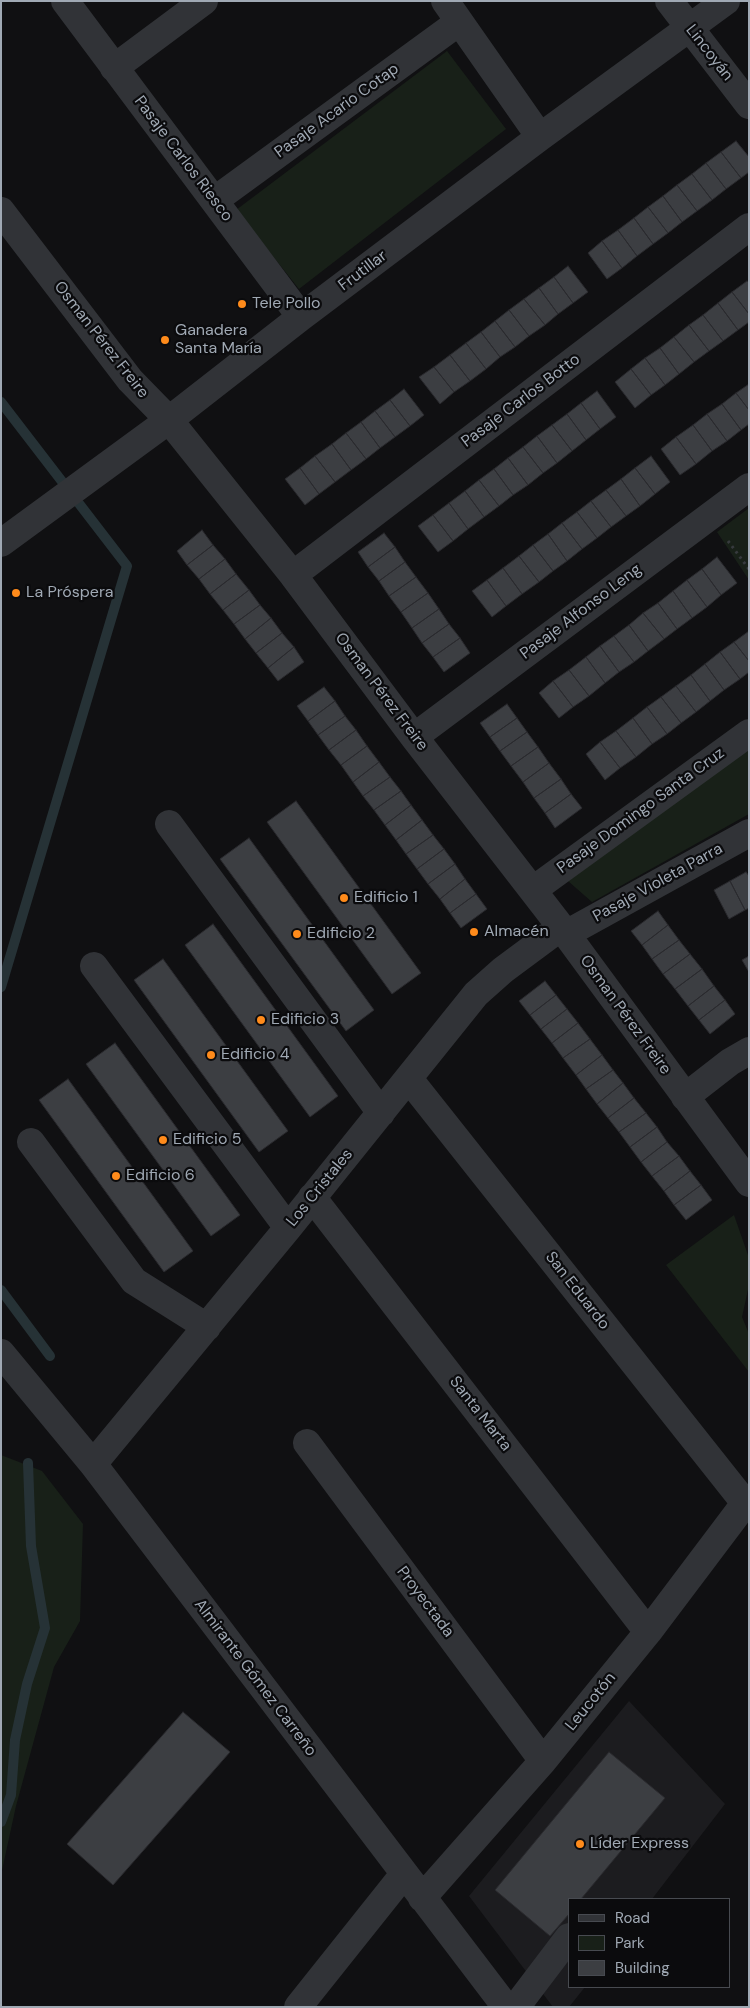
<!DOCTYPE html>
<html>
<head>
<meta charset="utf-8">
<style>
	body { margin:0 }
	#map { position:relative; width:750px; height:2008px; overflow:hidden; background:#101012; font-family:"DM Sans",sans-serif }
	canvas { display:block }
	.frame { position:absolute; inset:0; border:2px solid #a0a9b4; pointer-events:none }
	.legend { position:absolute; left:568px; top:1898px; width:162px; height:90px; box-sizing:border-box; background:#0b0b0d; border:1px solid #474a50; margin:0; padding:6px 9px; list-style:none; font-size:15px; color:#a0a9b4 }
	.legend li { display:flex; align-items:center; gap:10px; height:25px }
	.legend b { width:25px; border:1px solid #474a50 }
</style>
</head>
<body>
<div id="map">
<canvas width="750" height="2008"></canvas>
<div class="frame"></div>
<ul class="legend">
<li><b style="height:6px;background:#313337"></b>Road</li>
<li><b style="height:14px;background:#182018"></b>Park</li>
<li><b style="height:14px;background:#3c3e42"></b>Building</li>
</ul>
</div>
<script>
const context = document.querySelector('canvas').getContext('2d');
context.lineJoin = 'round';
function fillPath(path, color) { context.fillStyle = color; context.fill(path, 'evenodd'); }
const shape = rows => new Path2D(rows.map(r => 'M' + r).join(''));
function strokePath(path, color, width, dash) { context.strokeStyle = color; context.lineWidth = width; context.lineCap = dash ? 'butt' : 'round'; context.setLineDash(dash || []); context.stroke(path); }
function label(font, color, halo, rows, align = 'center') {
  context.font = font + ' "DM Sans",sans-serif'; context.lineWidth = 4.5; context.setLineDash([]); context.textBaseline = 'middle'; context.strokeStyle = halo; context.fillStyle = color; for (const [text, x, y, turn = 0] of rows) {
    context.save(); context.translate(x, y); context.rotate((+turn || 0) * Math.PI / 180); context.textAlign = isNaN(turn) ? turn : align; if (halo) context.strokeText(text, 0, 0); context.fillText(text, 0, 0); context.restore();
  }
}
const built = shape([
	[629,1701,725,1804,652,1899,569,1899,569,1987,585,1987,569,2007,553,2007,469,1896]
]);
const green = shape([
	[447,51,506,129,299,289,236,210],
	[749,508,749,580,717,532],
	[749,748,749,814,592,902,568,881],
	[734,1215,749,1258,749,1285,742,1317,749,1334,749,1372,666,1265],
	[1,1455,42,1471,83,1524,80,1621,54,1667,16,1806,1,1875]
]);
const stream = shape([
	[1,402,127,566,1,987],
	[1,1290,50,1356],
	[1,1822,11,1795,15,1740,27,1684,45,1628,31,1546,28,1463]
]);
const building = shape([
	[736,141,749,157,749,172,741,178,721,152,736,141],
	[721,152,741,178,726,189,706,163,721,152],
	[706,163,726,189,712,200,692,174,706,163],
	[692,174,712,200,697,211,677,185,692,174],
	[677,185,697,211,682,222,663,196,677,185],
	[663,196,682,222,668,233,648,207,663,196],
	[648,207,668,233,653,244,634,218,648,207],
	[634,218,653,244,637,256,618,230,634,218],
	[618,230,637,256,622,268,602,241,618,230],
	[602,241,622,268,607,279,588,253,602,241],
	[568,266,588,292,573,303,554,277,568,266],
	[554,277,573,303,558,314,539,288,554,277],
	[747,281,749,283,749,314,732,292,747,281],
	[539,288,558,314,545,325,524,299,539,288],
	[732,292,749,314,749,322,738,330,718,303,732,292],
	[524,299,545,325,529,336,509,310,524,299],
	[718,303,738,330,723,341,703,315,718,303],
	[509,310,529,336,515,347,495,321,509,310],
	[703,315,723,341,709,351,689,325,703,315],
	[495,321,515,347,500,357,481,332,495,321],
	[689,325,709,351,694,362,674,337,689,325],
	[481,332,500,357,486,369,466,343,481,332],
	[674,337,694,362,679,374,660,348,674,337],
	[466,343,486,369,470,381,450,355,466,343],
	[660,348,679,374,665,385,645,358,660,348],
	[450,355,470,381,454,392,434,367,450,355],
	[645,358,665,385,651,395,631,369,645,358],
	[434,367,454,392,440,404,419,377,434,367],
	[631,369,651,395,635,408,615,382,631,369],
	[749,384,749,410,736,393,749,384],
	[404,389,424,415,410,426,390,400,404,389],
	[597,391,616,417,600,429,581,403,597,391],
	[736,393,749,410,749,424,741,430,722,404,736,393],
	[390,400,410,426,395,437,375,411,390,400],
	[581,403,600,429,586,440,567,414,581,403],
	[722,404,741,430,727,441,707,414,722,404],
	[375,411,395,437,380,448,361,422,375,411],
	[567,414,586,440,572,451,552,425,567,414],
	[707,414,727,441,712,451,693,425,707,414],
	[361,422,380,448,366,459,346,433,361,422],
	[552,425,572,451,557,463,537,436,552,425],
	[693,425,712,451,696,464,676,437,693,425],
	[346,433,366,459,351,470,332,444,346,433],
	[537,436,557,463,543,473,523,447,537,436],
	[676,437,696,464,680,475,661,449,676,437],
	[332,444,351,470,335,482,315,456,332,444],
	[523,447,543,473,528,485,508,458,523,447],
	[315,456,335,482,319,494,300,468,315,456],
	[651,456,670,482,655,494,635,468,651,456],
	[508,458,528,485,513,495,494,469,508,458],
	[300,468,319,494,305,505,285,479,300,468],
	[635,468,655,494,640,506,621,479,635,468],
	[494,469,513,495,499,506,479,480,494,469],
	[621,479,640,506,626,516,606,490,621,479],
	[479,480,499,506,484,517,465,491,479,480],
	[606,490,626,516,611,527,591,501,606,490],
	[465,491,484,517,468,529,449,503,465,491],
	[591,501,611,527,597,538,577,512,591,501],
	[449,503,468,529,453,541,433,515,449,503],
	[577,512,597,538,582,549,562,523,577,512],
	[433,515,453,541,438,552,418,526,433,515],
	[562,523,582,549,567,561,548,534,562,523],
	[202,530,213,545,187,565,177,551,202,530],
	[384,533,395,547,368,567,358,552,384,533],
	[548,534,567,561,553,571,533,545,548,534],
	[213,545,225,559,199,579,187,565,213,545],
	[533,545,553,571,539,582,519,556,533,545],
	[395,547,405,562,379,581,368,567,395,547],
	[519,556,539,582,522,594,503,568,519,556],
	[717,557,737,583,721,595,702,569,717,557],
	[225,559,236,574,210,594,199,579,225,559],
	[405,562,416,577,389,596,379,581,405,562],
	[503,568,522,594,506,606,487,580,503,568],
	[702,569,721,595,707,607,687,580,702,569],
	[236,574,249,590,223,610,210,594,236,574],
	[416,577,428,593,401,612,389,596,416,577],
	[487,580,506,606,492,617,472,591,487,580],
	[687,580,707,607,692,618,673,591,687,580],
	[249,590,260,605,234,624,223,610,249,590],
	[673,591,692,618,677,629,658,603,673,591],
	[428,593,439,609,412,628,401,612,428,593],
	[658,603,677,629,664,639,643,613,658,603],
	[260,605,271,618,245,639,234,624,260,605],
	[439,609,449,624,422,643,412,628,439,609],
	[643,613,664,639,648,651,629,625,643,613],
	[271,618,282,633,256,653,245,639,271,618],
	[449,624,460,638,433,657,422,643,449,624],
	[629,625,648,651,634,662,614,636,629,625],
	[749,631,749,661,734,642,749,631],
	[282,633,294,647,268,668,256,653,282,633],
	[614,636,634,662,619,672,600,646,614,636],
	[460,638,470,653,444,672,433,657,460,638],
	[734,642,749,661,749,672,740,679,720,652,734,642],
	[600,646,619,672,605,683,586,657,600,646],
	[294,647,304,662,278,681,268,668,294,647],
	[720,652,740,679,724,690,705,664,720,652],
	[586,657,605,683,589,696,569,670,586,657],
	[705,664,724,690,710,701,691,675,705,664],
	[569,670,589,696,573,707,553,681,569,670],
	[691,675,710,701,696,712,676,686,691,675],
	[553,681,573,707,559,718,539,693,553,681],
	[676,686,696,712,681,723,661,697,676,686],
	[324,687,335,701,308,721,297,706,324,687],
	[661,697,681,723,667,734,647,707,661,697],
	[335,701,345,716,318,735,308,721,335,701],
	[507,704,517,718,490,737,480,723,507,704],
	[647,707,667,734,652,744,633,718,647,707],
	[345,716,356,730,329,750,318,735,345,716],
	[517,718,527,732,500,751,490,737,517,718],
	[633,718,652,744,636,757,616,731,633,718],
	[356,730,367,746,341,765,329,750,356,730],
	[616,731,636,757,620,768,600,742,616,731],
	[527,732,538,747,511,766,500,751,527,732],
	[600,742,620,768,605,780,586,754,600,742],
	[367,746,379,762,353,782,341,765,367,746],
	[538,747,549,763,523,782,511,766,538,747],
	[379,762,390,777,363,796,353,782,379,762],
	[549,763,561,779,534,798,523,782,549,763],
	[390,777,401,791,374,810,363,796,390,777],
	[561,779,571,794,545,813,534,798,561,779],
	[401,791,411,805,385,825,374,810,401,791],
	[571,794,582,808,555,828,545,813,571,794],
	[296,801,421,973,392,994,267,822,296,801],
	[411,805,422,820,396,840,385,825,411,805],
	[422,820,433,835,406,854,396,840,422,820],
	[433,835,444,849,417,869,406,854,433,835],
	[249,838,374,1010,346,1031,220,859,249,838],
	[444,849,455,864,428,884,417,869,444,849],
	[455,864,465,879,440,899,428,884,455,864],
	[746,872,749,876,749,908,745,910,730,881,746,872],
	[465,879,476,894,450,913,440,899,465,879],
	[730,881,745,910,729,919,714,890,730,881],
	[476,894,487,909,461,928,450,913,476,894],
	[658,911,668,925,642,945,631,931,658,911],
	[213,924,338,1096,310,1117,185,945,213,924],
	[668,925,679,940,652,959,642,945,668,925],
	[679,940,690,954,663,974,652,959,679,940],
	[690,954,702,969,675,989,663,974,690,954],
	[749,956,749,972,742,960,749,956],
	[163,959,288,1131,259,1152,134,980,163,959],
	[702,969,714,986,688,1006,675,989,702,969],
	[545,981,556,995,530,1015,519,1001,545,981],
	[714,986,725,1000,699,1020,688,1006,714,986],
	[556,995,567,1009,541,1029,530,1015,556,995],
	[725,1000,735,1014,710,1034,699,1020,725,1000],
	[567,1009,578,1023,552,1043,541,1029,567,1009],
	[578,1023,590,1039,563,1058,552,1043,578,1023],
	[590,1039,602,1055,576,1075,563,1058,590,1039],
	[115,1043,240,1215,211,1236,86,1064,115,1043],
	[602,1055,613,1070,586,1089,576,1075,602,1055],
	[613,1070,623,1083,597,1104,586,1089,613,1070],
	[68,1079,193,1251,164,1272,39,1100,68,1079],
	[623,1083,634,1098,608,1118,597,1104,623,1083],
	[634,1098,646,1113,619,1132,608,1118,634,1098],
	[646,1113,657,1127,630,1147,619,1132,646,1113],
	[657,1127,667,1142,641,1162,630,1147,657,1127],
	[667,1142,679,1156,652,1176,641,1162,667,1142],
	[679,1156,690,1171,664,1191,652,1176,679,1156],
	[690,1171,701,1185,674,1205,664,1191,690,1171],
	[701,1185,712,1200,686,1220,674,1205,701,1185],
	[183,1712,230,1752,113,1885,67,1844,183,1712],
	[609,1752,665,1798,581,1899,569,1899,569,1914,550,1936,495,1890,609,1752]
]);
const path = shape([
	[728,541,749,569]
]);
const minor = shape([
	[65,1,301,317],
	[445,1,540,137],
	[669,1,749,105],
	[114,68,204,1],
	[215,200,459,22],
	[1,211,130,380,169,420,293,575,414,737,561,927,749,1183],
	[1,543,169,420,301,317,540,137,726,1],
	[293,575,749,227],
	[414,737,749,487],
	[169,824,381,1113],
	[533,890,749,733],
	[566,934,749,833],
	[94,966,288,1228],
	[409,1079,745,1503],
	[685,1097,730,1062,749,1051],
	[31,1142,134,1281,207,1327],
	[312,1197,648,1632],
	[1,1353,93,1464,506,2007],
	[307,1443,543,1761],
	[93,1464,288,1228,476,994,503,970,561,927],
	[422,1898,543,1761,648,1632,749,1498],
	[298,2007,404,1874],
	[516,2007,569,1937]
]);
const markers = [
	[242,304,5,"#ff8b1b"],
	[165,340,5,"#ff8b1b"],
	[16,593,5,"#ff8b1b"],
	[344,898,5,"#ff8b1b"],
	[474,932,5,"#ff8b1b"],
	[297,934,5,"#ff8b1b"],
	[261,1020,5,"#ff8b1b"],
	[211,1055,5,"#ff8b1b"],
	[163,1140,5,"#ff8b1b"],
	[116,1176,5,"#ff8b1b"],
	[580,1844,5,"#ff8b1b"]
];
const streetNames = [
	["Lincoyán",709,53,52],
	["Pasaje Acario Cotap",337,111,-36],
	["Pasaje Carlos Riesco",183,159,53],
	["Frutillar",363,271,-37],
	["Osman Pérez Freire",101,340,52],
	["Pasaje Carlos Botto",521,401,-37],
	["Pasaje Alfonso Leng",581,612,-37],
	["Osman Pérez Freire",381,692,53],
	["Pasaje Domingo Santa Cruz",641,811,-36],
	["Pasaje Violeta Parra",658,883,-29],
	["Osman Pérez Freire",625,1015,54],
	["Los Cristales",320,1188,-51],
	["San Eduardo",577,1291,52],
	["Santa Marta",480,1414,52],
	["Proyectada",425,1602,53],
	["Almirante Gómez Carreño",255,1678,53],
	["Leucotón",591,1702,-51]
];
const poiNames = [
	["Tele Pollo",252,304],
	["Ganadera",175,331],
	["Santa María",175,349],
	["La Próspera",26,593],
	["Edificio 1",354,898],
	["Almacén",484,932],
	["Edificio 2",307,934],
	["Edificio 3",271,1020],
	["Edificio 4",221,1055],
	["Edificio 5",173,1140],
	["Edificio 6",126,1176],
	["Líder Express",590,1844]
];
fillPath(built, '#1c1c1f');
fillPath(green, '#182018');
strokePath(stream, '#263236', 10);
fillPath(building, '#3c3e42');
strokePath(building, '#2a2a2e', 1);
strokePath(path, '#373a3e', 3, [2.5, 4]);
strokePath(minor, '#313337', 28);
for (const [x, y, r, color] of markers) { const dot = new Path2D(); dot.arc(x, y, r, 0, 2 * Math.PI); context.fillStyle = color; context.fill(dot); strokePath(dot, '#0b0b0d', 2); }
label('16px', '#a0a9b4', '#0b0b0d', streetNames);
label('16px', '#a0a9b4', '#0b0b0d', poiNames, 'left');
</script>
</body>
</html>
